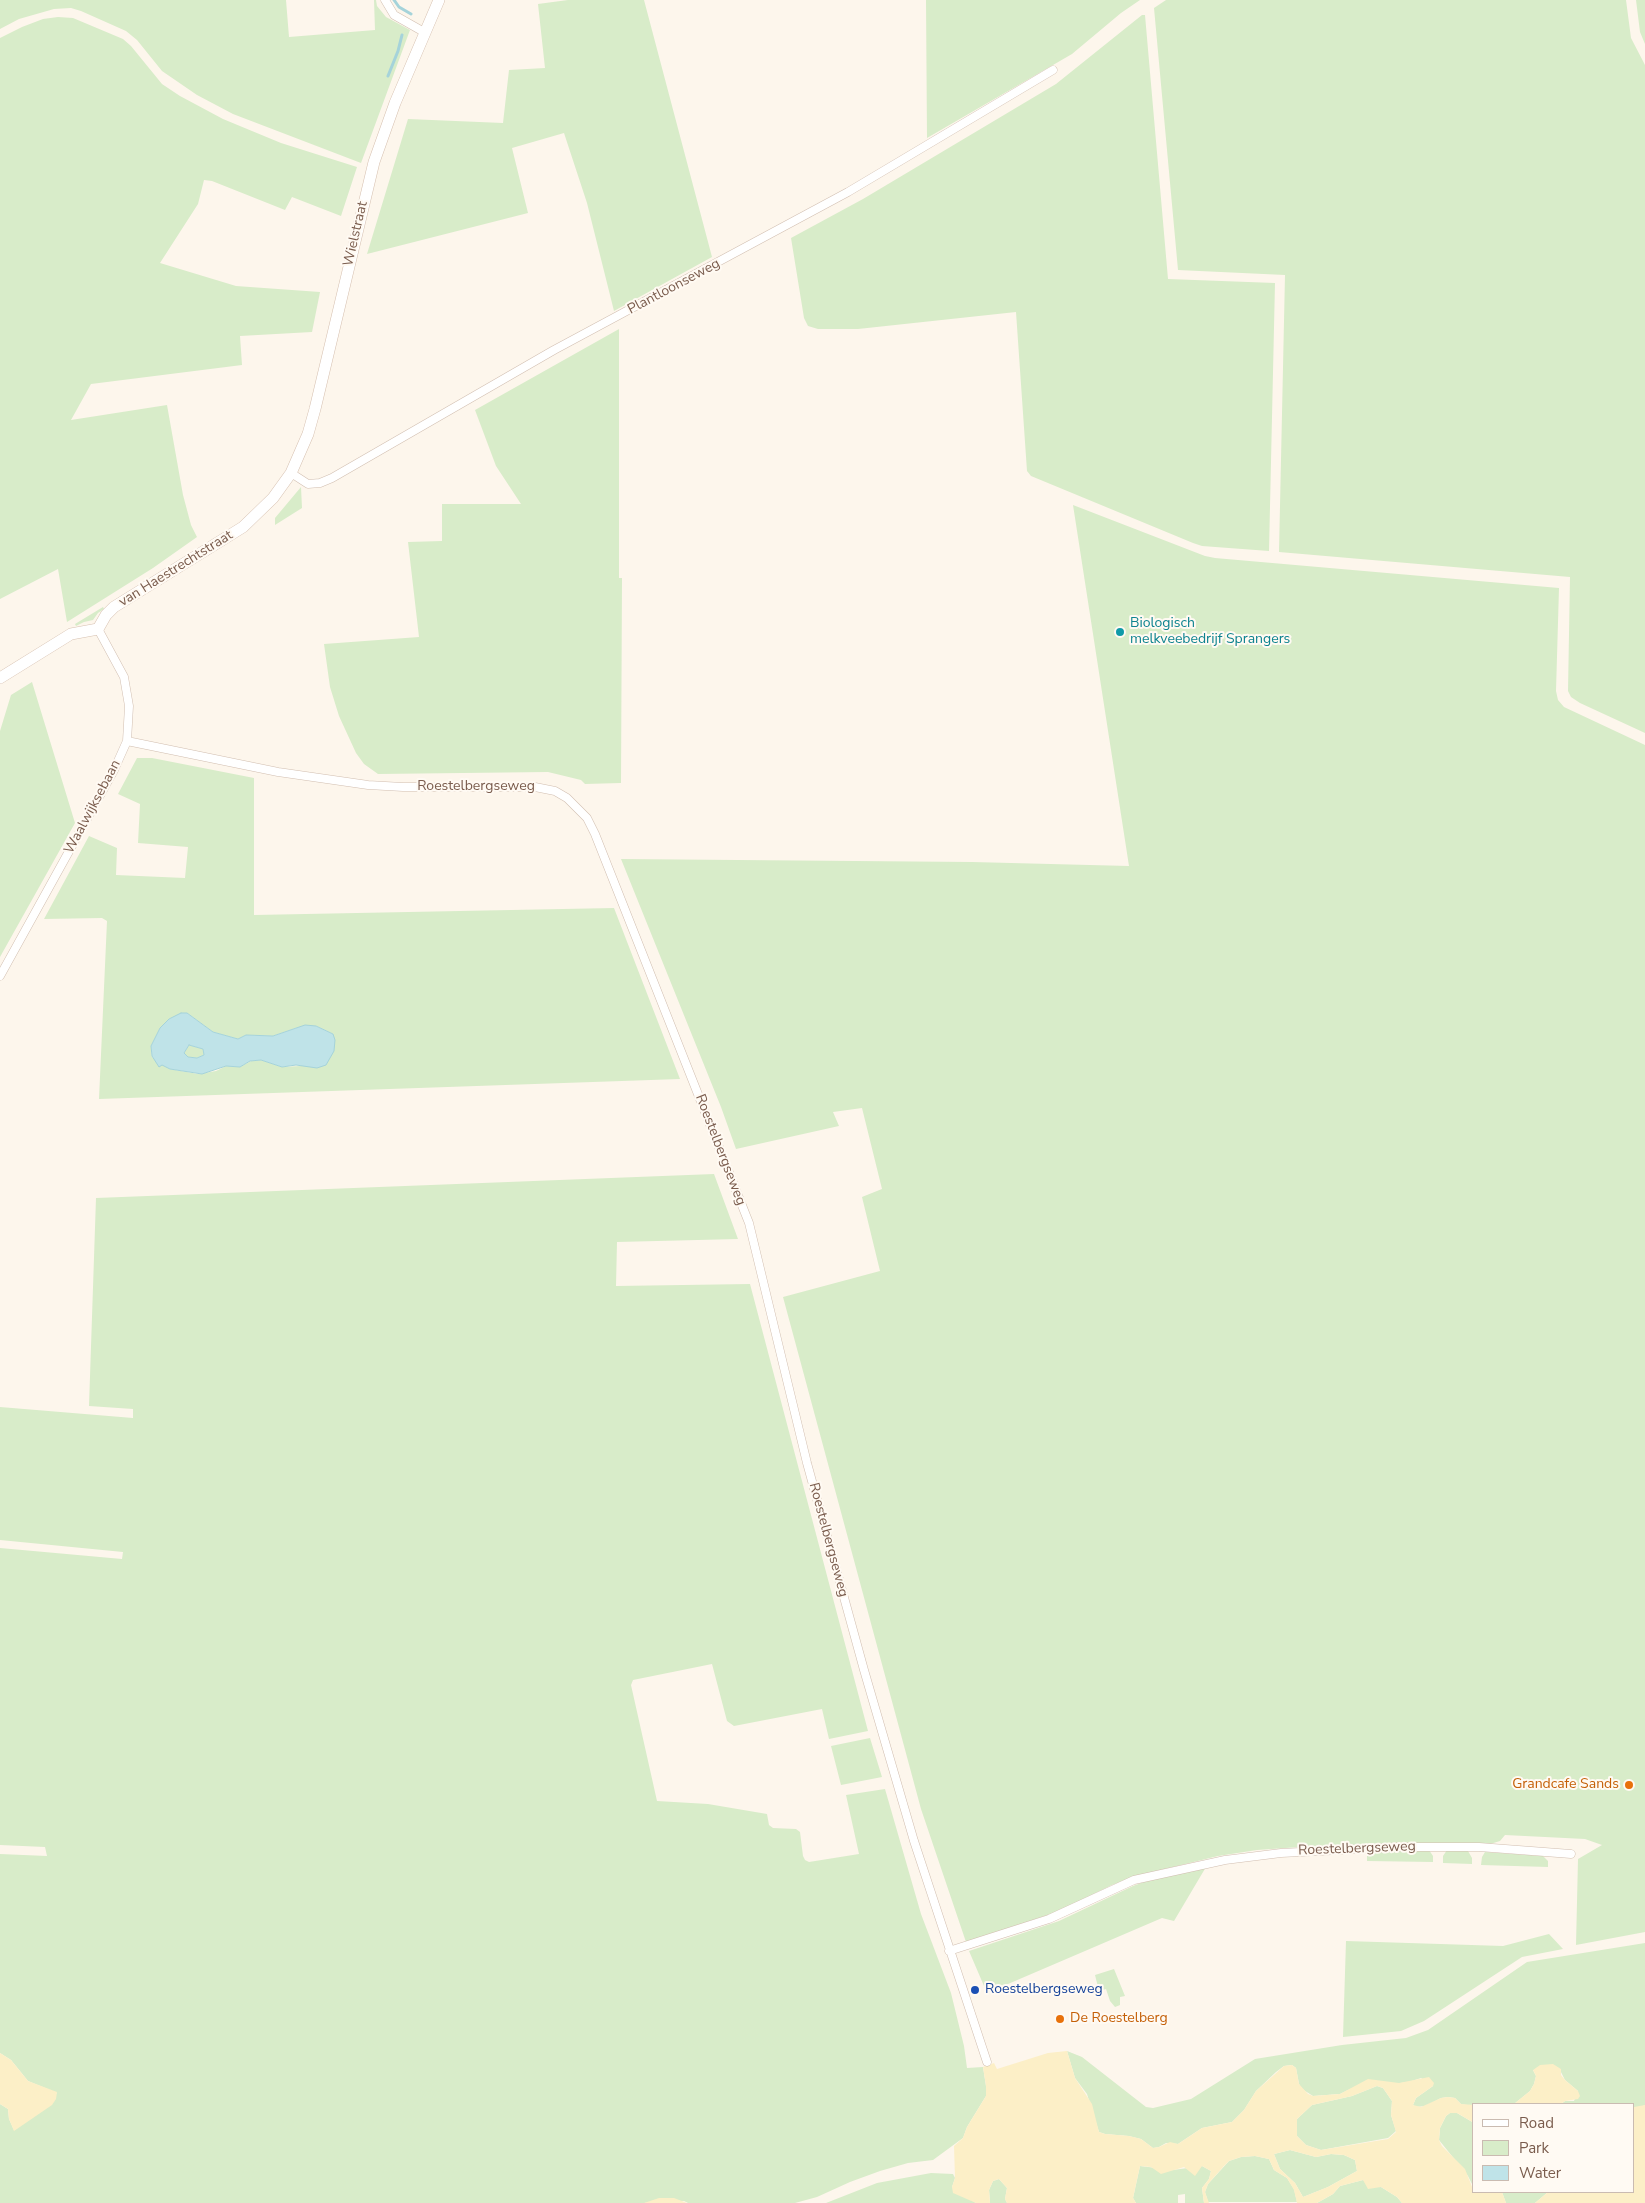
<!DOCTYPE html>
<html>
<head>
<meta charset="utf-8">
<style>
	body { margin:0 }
	#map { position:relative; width:1645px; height:2203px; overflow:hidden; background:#fdf6ec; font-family:"Nunito Sans",sans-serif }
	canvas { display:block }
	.legend { position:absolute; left:1472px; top:2103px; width:162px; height:90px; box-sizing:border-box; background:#fffaf3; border:1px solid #cabbb1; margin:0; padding:6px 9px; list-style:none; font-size:15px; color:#7a5c4d }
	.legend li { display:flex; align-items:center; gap:10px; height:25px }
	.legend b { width:25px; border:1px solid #cabbb1 }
</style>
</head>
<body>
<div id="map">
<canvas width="1645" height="2203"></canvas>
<ul class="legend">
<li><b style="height:6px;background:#fff"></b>Road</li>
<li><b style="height:14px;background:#d8ecc9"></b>Park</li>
<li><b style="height:14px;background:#bfe3e8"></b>Water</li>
</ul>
</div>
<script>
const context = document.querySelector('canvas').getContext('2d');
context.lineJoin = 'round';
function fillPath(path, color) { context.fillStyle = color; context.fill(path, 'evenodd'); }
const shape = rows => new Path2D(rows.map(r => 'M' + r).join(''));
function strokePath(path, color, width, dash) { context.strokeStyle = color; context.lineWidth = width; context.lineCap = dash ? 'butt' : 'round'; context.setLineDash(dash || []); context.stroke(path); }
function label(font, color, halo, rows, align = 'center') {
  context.font = font + ' "Nunito Sans",sans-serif'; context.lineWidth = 4; context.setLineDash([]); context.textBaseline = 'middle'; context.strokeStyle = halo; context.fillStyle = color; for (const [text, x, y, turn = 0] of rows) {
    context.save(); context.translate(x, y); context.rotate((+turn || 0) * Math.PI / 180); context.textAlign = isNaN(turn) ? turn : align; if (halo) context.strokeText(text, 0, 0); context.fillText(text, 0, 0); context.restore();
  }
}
const green = shape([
	[0,0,286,0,289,37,375,30,374,0,376,0,377,6,386,17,410,30,361,163,233,114,197,95,162,71,137,40,126,31,81,11,71,8,54,9,19,19,0,29],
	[568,0,644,0,712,257,614,311,587,203,564,133,512,148,528,213,367,254,408,119,503,123,509,70,545,68,538,4],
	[926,0,1140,0,1121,13,1072,54,927,138],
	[1166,0,1626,0,1631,38,1645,65,1645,733,1580,703,1571,697,1568,691,1570,577,1279,552,1285,275,1178,270,1154,8],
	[1636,0,1645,0,1645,44,1640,32],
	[1142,15,1145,15,1168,279,1275,283,1269,551,1202,546,1193,543,1031,476,1027,471,1016,312,858,329,818,329,808,326,804,318,791,238,863,199,1056,84],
	[58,17,73,18,123,39,131,46,162,84,180,96,223,119,281,143,357,167,341,216,292,197,285,210,212,181,204,180,198,204,160,263,236,286,320,292,312,332,240,336,242,365,91,384,71,420,167,405,183,495,191,525,197,537,153,568,67,622,58,569,0,599,0,38,22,27,43,19],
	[619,329,619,578,622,578,621,783,585,784,581,780,548,772,378,774,364,764,356,753,339,716,330,687,324,644,419,637,408,542,442,541,442,504,521,504,496,466,475,410],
	[301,487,302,508,275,525,275,518],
	[1073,505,1205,556,1215,558,1559,588,1556,691,1558,700,1564,707,1645,745,1645,1932,1576,1945,1578,1859,1602,1845,1585,1839,1505,1835,1500,1841,1490,1844,1314,1846,1257,1850,1218,1856,1140,1875,1112,1885,1057,1912,966,1942,921,1809,783,1297,880,1271,862,1197,882,1189,862,1108,833,1112,839,1126,736,1149,721,1107,621,859,972,862,1129,866],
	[103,607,104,609,98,613,93,620,84,622,76,626,75,624],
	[32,682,75,823,0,957,0,731,11,695],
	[137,758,152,758,254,778,254,915,614,908,680,1079,99,1099,107,921,102,918,44,919,89,836,117,848,116,875,185,878,188,847,138,843,140,804,118,794],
	[187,1013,213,1032,238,1039,246,1035,273,1036,296,1028,316,1026,333,1034,300,1066,282,1067,261,1060,251,1061,240,1067,226,1066,216,1071,198,1074,170,1069,152,1057,151,1052,151,1046,160,1028,169,1019],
	[189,1045,203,1049,204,1055,197,1058,188,1057,184,1053],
	[714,1174,738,1239,617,1242,616,1286,750,1284,868,1731,829,1739,822,1709,734,1726,727,1721,712,1664,633,1680,631,1685,657,1801,708,1804,767,1814,769,1825,773,1828,796,1829,800,1832,803,1856,805,1860,809,1862,859,1854,846,1795,885,1789,921,1914,951,1993,964,2046,967,2068,983,2067,986,2086,986,2096,967,2127,963,2138,933,2160,908,2163,880,2171,850,2182,817,2197,795,2203,688,2203,684,2201,644,2203,0,2203,0,2104,8,2109,9,2119,14,2130,57,2093,28,2081,11,2060,0,2053,0,1854,47,1856,45,1847,0,1845,0,1548,122,1559,123,1552,0,1540,0,1407,133,1418,133,1409,89,1406,96,1198],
	[870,1738,882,1777,841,1785,831,1746],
	[1429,1850,1433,1856,1433,1862,1367,1861,1367,1856,1373,1852],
	[1447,1850,1468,1851,1472,1858,1472,1864,1443,1863,1443,1856],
	[1485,1852,1543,1856,1548,1861,1548,1867,1481,1865,1482,1857],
	[1206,1867,1174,1921,1162,1918,987,1993,969,1951,1059,1921,1133,1886,1171,1872],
	[1549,1934,1563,1949,1522,1957,1424,2021,1401,2031,1343,2037,1346,1941,1503,1946],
	[1645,1943,1645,2105,1641,2107,1634,2107,1634,2104,1561,2104,1565,2101,1574,2101,1578,2091,1565,2080,1560,2070,1533,2070,1536,2076,1534,2084,1530,2091,1514,2104,1467,2105,1461,2104,1455,2098,1448,2097,1441,2098,1426,2106,1416,2107,1413,2105,1416,2098,1433,2086,1421,2078,1409,2082,1350,2089,1340,2094,1313,2096,1302,2089,1299,2084,1296,2068,1292,2065,1284,2066,1276,2072,1256,2091,1244,2110,1232,2122,1202,2128,1178,2144,1166,2143,1159,2147,1153,2148,1141,2139,1129,2136,1105,2134,1099,2132,1087,2094,1075,2078,1067,2051,1082,2057,1146,2107,1153,2108,1191,2099,1255,2059,1342,2045,1406,2038,1428,2030,1527,1962],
	[1114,1969,1125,1996,1120,1997,1120,2005,1115,2007,1110,2001,1106,1989,1099,1991,1095,1975],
	[1377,2086,1383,2088,1392,2101,1391,2115,1396,2131,1388,2138,1321,2150,1306,2145,1297,2136,1297,2119,1312,2105,1352,2096],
	[1450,2113,1457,2113,1474,2123,1474,2188,1468,2176,1439,2140,1440,2128,1446,2116],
	[1290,2150,1316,2157,1331,2154,1344,2155,1355,2160,1357,2171,1328,2187,1303,2197,1295,2183,1280,2169,1274,2154],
	[1255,2156,1269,2159,1274,2170,1287,2178,1294,2189,1297,2202,1208,2202,1205,2192,1208,2184,1229,2161,1241,2157],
	[1140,2166,1173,2170,1202,2166,1211,2171,1209,2179,1202,2188,1204,2203,1185,2203,1185,2194,1178,2195,1178,2203,1136,2203,1133,2198],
	[931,2173,953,2174,955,2178,952,2187,976,2203,826,2203,877,2183],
	[999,2179,1007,2188,1005,2199,1007,2203,990,2203,989,2190,993,2181],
	[1363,2180,1381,2187,1397,2197,1402,2203,1317,2203,1333,2194,1340,2186],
	[1502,2192,1548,2192,1535,2203,1506,2203]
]);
const sand = shape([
	[1067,2051,1075,2078,1092,2104,1099,2132,1105,2134,1129,2136,1141,2139,1153,2148,1159,2147,1170,2142,1178,2144,1202,2128,1232,2122,1244,2110,1256,2091,1284,2066,1292,2065,1296,2068,1299,2084,1308,2094,1313,2096,1340,2094,1368,2079,1399,2083,1429,2077,1434,2083,1433,2086,1416,2098,1413,2105,1421,2107,1441,2098,1448,2097,1455,2098,1461,2104,1474,2105,1474,2123,1457,2113,1450,2113,1446,2116,1440,2128,1439,2140,1442,2146,1465,2169,1474,2192,1502,2192,1506,2203,1402,2203,1397,2197,1381,2187,1368,2189,1363,2180,1340,2186,1333,2194,1317,2203,1297,2203,1294,2190,1287,2178,1274,2170,1269,2159,1255,2156,1241,2157,1229,2161,1224,2166,1208,2184,1205,2192,1209,2203,1204,2203,1202,2188,1209,2179,1211,2171,1202,2166,1195,2176,1184,2167,1161,2174,1151,2167,1140,2166,1133,2198,1136,2203,1007,2203,1005,2199,1007,2188,999,2179,993,2181,989,2190,990,2203,976,2203,953,2193,952,2187,955,2178,954,2146,963,2138,967,2127,986,2096,986,2086,983,2067,994,2063,997,2069,1048,2053],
	[1377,2086,1383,2088,1392,2101,1391,2115,1396,2132,1388,2139,1321,2150,1306,2145,1297,2136,1297,2119,1312,2105,1352,2096],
	[1290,2150,1316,2157,1331,2154,1344,2155,1355,2160,1357,2171,1328,2187,1303,2197,1295,2183,1280,2169,1274,2154],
	[0,2053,11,2060,28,2081,57,2092,56,2099,52,2105,14,2131,9,2119,8,2109,0,2104],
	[1553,2064,1561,2069,1561,2075,1565,2080,1578,2091,1580,2096,1578,2099,1565,2101,1561,2104,1514,2104,1530,2091,1534,2084,1536,2076,1533,2070,1540,2065],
	[1645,2105,1645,2203,1535,2203,1548,2192,1634,2192,1634,2107],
	[659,2198,674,2198,687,2203,644,2203]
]);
const water = shape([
	[181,1013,187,1013,213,1032,238,1039,246,1035,273,1036,305,1025,316,1026,333,1034,335,1040,334,1051,326,1065,317,1068,296,1065,282,1067,261,1060,250,1061,240,1067,226,1066,202,1074,170,1069,162,1065,159,1067,152,1056,151,1046,160,1028,169,1019,181,1013],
	[189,1045,203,1049,204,1055,197,1058,188,1057,184,1053,189,1045]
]);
const stream = shape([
	[394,0,399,7,411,14],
	[388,76,398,51,402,35]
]);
const street = shape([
	[385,0,394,15,424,32],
	[291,473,308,484,320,483,332,478,554,350,848,192,1053,70],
	[127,741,278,772,368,785,403,787,535,787,555,791,567,798,587,818,595,834,749,1223,807,1463,864,1670,914,1841,987,2062],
	[0,976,114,770,127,741,129,706,124,677,98,629],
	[949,1951,1049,1919,1134,1880,1225,1860,1281,1853,1399,1847,1479,1847,1571,1854]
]);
const secondary = shape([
	[0,678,71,634,98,629,106,615,114,607,243,527,273,498,291,473,308,434,315,409,374,162,395,103,439,0]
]);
const markers = [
	[1120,632,5,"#0f9aa8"],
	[1629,1785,5,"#e8710a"],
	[975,1990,5,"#1a4fb4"],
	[1060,2019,5,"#e8710a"]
];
const streetNames = [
	["Wielstraat",356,234,-77],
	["Plantloonseweg",674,287,-28],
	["van Haestrechtstraat",176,569,-32],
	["Roestelbergseweg",476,787],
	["Waalwijksebaan",93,807,-62],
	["Roestelbergseweg",720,1150,69],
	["Roestelbergseweg",828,1540,75],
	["Roestelbergseweg",1357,1849,-2]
];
const cultureNames = [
	["Biologisch",1130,624],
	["melkveebedrijf Sprangers",1130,640]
];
const foodNames = [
	["Grandcafe Sands",1619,1785],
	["De Roestelberg",1070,2019,"left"]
];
const transitNames = [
	["Roestelbergseweg",985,1990]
];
fillPath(green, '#d8ecc9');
fillPath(sand, '#fcefc7');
fillPath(water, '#bfe3e8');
strokePath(water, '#a5d3da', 1);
strokePath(stream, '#a5d3da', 3);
strokePath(street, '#d1beb0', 9);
strokePath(secondary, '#d6c0b0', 12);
strokePath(street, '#fff', 8);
strokePath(secondary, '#fff', 11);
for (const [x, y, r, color] of markers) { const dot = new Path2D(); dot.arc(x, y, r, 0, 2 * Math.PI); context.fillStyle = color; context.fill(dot); strokePath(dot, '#fffaf3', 2); }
label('14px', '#7a5c4d', '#fffaf3', streetNames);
label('14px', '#0d838f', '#fffaf3', cultureNames, 'left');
label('14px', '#c56008', '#fffaf3', foodNames, 'right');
label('14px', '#164399', '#fffaf3', transitNames, 'left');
</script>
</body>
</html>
